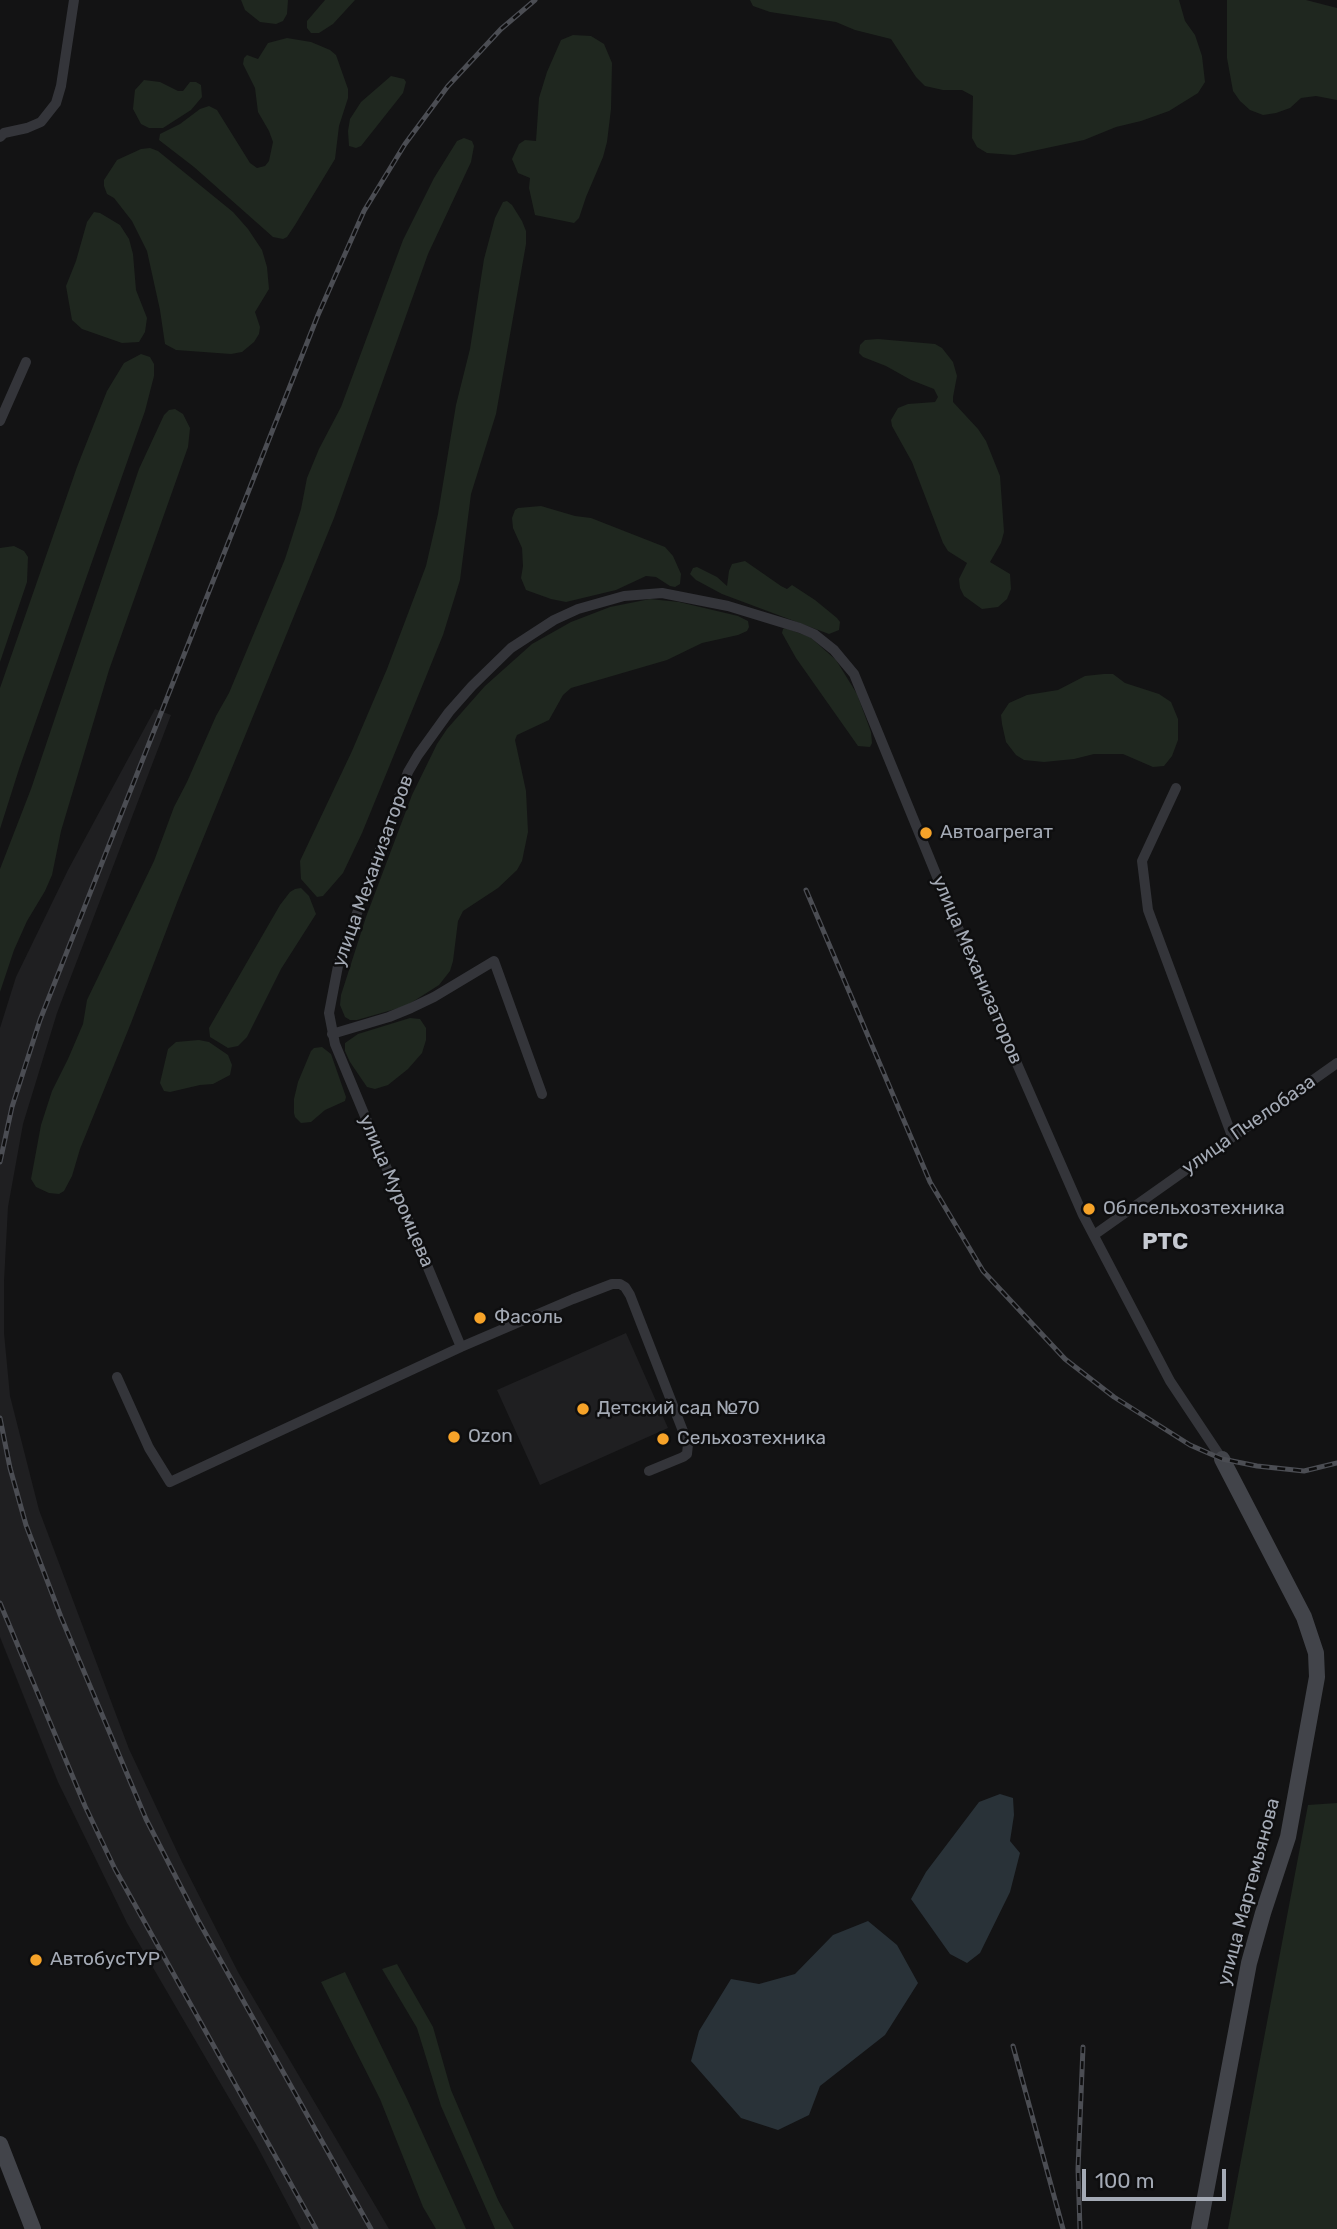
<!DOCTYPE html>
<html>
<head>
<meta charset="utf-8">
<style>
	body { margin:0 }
	#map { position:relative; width:1337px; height:2229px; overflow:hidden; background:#131314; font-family:Rubik,sans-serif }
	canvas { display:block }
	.scale { position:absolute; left:1082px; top:2169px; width:144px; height:32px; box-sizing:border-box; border:4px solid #a4aab5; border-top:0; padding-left:9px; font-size:21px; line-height:24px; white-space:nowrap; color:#a4aab5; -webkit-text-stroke:5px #0e0e0f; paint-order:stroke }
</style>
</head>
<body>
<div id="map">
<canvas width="1337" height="2229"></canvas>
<div class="scale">100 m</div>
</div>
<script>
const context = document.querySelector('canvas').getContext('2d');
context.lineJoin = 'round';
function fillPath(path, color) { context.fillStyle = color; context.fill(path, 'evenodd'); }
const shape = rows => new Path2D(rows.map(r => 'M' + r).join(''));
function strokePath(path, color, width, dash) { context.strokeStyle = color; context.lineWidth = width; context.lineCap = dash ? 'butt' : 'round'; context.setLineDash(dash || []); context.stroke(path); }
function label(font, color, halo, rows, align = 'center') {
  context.font = font + ' Rubik,sans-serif'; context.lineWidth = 5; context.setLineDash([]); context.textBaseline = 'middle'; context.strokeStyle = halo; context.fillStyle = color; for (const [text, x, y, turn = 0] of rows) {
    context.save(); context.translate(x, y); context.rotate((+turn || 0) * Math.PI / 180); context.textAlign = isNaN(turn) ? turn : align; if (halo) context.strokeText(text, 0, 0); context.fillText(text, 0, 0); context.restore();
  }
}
const built = shape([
	[155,709,171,715,57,1013,23,1124,8,1207,4,1281,4,1333,10,1396,39,1510,129,1749,182,1862,238,1972,389,2229,301,2229,257,2146,127,1923,58,1782,0,1637,0,1028,16,977,68,870],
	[626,1333,668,1428,540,1485,497,1390]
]);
const green = shape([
	[241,0,288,0,287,14,283,21,276,24,260,22,245,10],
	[325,0,355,0,333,24,319,33,311,33,307,28,307,21],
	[750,0,1179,0,1185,21,1195,35,1202,56,1205,82,1198,93,1169,111,1141,121,1116,127,1084,140,1014,155,987,153,977,147,972,138,973,96,962,90,943,90,925,86,916,77,891,39,855,30,836,22,770,12,753,6],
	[1227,0,1306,0,1337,8,1337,100,1316,96,1301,98,1290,108,1276,113,1263,115,1250,110,1240,101,1233,91,1227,58],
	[573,35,591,36,604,44,612,63,611,109,607,142,603,157,586,197,579,218,574,223,535,215,529,188,530,178,518,173,512,159,519,144,525,140,536,141,539,98,547,72,561,40],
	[287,38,311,42,330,50,336,55,348,89,348,98,339,126,335,159,295,225,287,237,283,239,273,237,194,167,159,140,160,134,180,124,200,109,209,106,217,110,250,163,257,168,265,166,269,161,273,142,269,131,258,112,255,88,243,64,244,58,247,55,258,59,268,43],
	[391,76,404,79,406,82,403,93,361,146,356,148,349,146,348,131,350,119,361,102],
	[144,80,160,82,178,91,183,91,190,82,196,82,201,85,202,97,191,110,163,128,149,128,141,124,133,109,135,90],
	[464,138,472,141,474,146,471,162,428,254,334,518,178,900,131,1023,80,1149,72,1176,64,1191,59,1194,49,1193,36,1187,31,1179,41,1125,52,1091,68,1059,83,1024,87,1000,154,861,174,807,187,782,216,716,229,693,285,559,301,509,307,478,319,449,341,407,403,240,434,178,457,141],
	[150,148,158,151,233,212,248,229,262,250,267,267,269,289,255,312,260,327,259,334,254,342,242,352,231,354,176,350,165,344,160,310,147,251,132,221,114,198,107,194,104,186,104,180,117,160,141,149],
	[507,201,512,205,522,221,526,231,526,244,496,414,471,494,460,580,443,635,362,833,343,873,323,896,317,897,301,879,300,861,352,751,387,669,426,566,438,514,456,405,470,349,484,259,495,218,503,202],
	[94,212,100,213,120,225,129,239,133,254,136,290,147,318,145,332,139,342,122,343,82,329,72,320,66,286,76,261,87,222],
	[878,339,935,344,942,348,953,362,957,376,953,397,953,402,978,429,986,441,1000,476,1004,532,1001,543,990,562,1010,574,1011,589,1007,599,998,607,982,609,964,596,960,588,959,579,967,563,948,551,943,543,912,462,892,426,891,420,898,408,908,404,935,402,938,397,934,389,911,380,886,366,863,357,859,353,860,345,865,340],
	[141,354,150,357,154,364,154,376,145,411,19,769,0,829,0,688,77,467,107,391,124,363],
	[175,409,183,414,190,428,188,447,109,670,61,831,52,875,45,891,27,921,14,950,0,992,0,869,31,789,139,469,164,415,169,410],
	[541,506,575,516,591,518,665,547,673,556,681,574,680,584,675,587,670,586,656,577,646,576,616,590,566,602,551,599,526,590,521,578,523,566,522,548,513,528,512,518,515,510,518,508],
	[14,546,24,551,28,557,27,582,0,662,0,548],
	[745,561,781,586,787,589,792,585,815,600,837,618,840,622,839,630,829,634,722,594,696,580,690,574,693,568,697,567,717,577,727,586,729,571,732,564],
	[650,599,679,602,738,616,748,621,749,627,747,631,738,635,702,643,667,660,571,688,563,695,549,720,517,735,515,740,526,791,528,832,522,861,517,870,498,888,463,911,458,921,453,961,450,971,439,985,406,1006,357,1020,350,1020,345,1017,340,1005,341,995,366,917,412,795,437,744,447,729,485,686,532,644,571,622,610,607],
	[785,628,810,637,836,660,857,694,871,732,872,743,870,747,858,746,796,658,782,633,783,629],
	[1104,674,1113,674,1125,683,1159,694,1171,702,1178,719,1178,740,1172,756,1164,766,1153,767,1123,754,1094,754,1074,759,1044,762,1024,760,1016,755,1006,742,1002,724,1001,715,1009,703,1027,695,1058,690,1085,676],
	[295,889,301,888,309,896,316,914,281,969,247,1037,238,1046,228,1048,210,1037,209,1028,280,905,290,892],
	[410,1018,420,1019,426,1028,426,1040,422,1053,408,1069,388,1085,375,1089,367,1087,350,1062,345,1051,345,1043,358,1034],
	[199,1040,209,1042,228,1055,232,1065,230,1075,213,1084,200,1085,170,1092,164,1091,160,1083,168,1049,176,1042],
	[322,1047,331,1054,346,1097,345,1101,325,1110,311,1122,301,1123,295,1117,294,1113,294,1099,298,1082,311,1051,314,1048],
	[1337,1803,1337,2229,1228,2229,1308,1805],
	[397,1964,433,2027,451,2090,498,2200,514,2229,495,2229,441,2106,417,2028,382,1969],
	[345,1972,407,2099,466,2229,436,2229,423,2207,380,2099,321,1982]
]);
const water = shape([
	[1000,1794,1013,1798,1014,1815,1010,1841,1020,1853,1010,1892,980,1953,967,1963,950,1954,911,1899,926,1872,979,1802],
	[868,1921,897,1945,918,1983,885,2035,820,2086,809,2115,778,2130,741,2118,691,2061,699,2031,731,1979,759,1984,795,1974,833,1935]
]);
const street = shape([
	[0,137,4,133,27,128,41,122,56,103,61,86,74,0],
	[0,421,26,362],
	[1176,788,1142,861,1148,910,1232,1136],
	[332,1034,389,1017,411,1008,434,997,494,961,542,1094],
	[1094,1235,1337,1063],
	[461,1347,335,1044,329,1013,338,966,408,772,418,755,449,712,472,686,511,648,554,620,578,609,624,596,662,593,728,606,800,628,814,634,834,650,854,674,963,940,1083,1215,1170,1381,1222,1459],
	[117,1377,149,1448,170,1482,461,1347,573,1299,612,1284,620,1284,625,1287,630,1295,688,1444,687,1454,683,1457,649,1471]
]);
const secondary = shape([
	[0,2144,33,2229],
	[1199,2229,1249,1963,1263,1913,1288,1837,1317,1677,1316,1653,1304,1617,1222,1459]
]);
const rail = shape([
	[806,890,930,1182,983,1271,1065,1359,1114,1397,1190,1445,1222,1459,1257,1466,1304,1471,1337,1463],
	[0,1162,12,1107,40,1020,318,315,364,211,405,144,448,86,501,29,535,0],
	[0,1418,10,1468,26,1525,61,1617,146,1819,198,1920,371,2229],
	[0,1603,85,1806,115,1869,316,2229],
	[1013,2046,1063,2229],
	[1080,2229,1078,2169,1083,2047]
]);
const markers = [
	[926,833,7,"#f6a329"],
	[1089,1209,7,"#f6a329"],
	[480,1318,7,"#f6a329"],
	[583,1409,7,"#f6a329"],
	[454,1437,7,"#f6a329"],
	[663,1439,7,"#f6a329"],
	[36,1960,7,"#f6a329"]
];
const poiNames = [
	["Автоагрегат",940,833],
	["Облсельхозтехника",1103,1209],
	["Фасоль",494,1318],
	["Детский сад №70",597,1409],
	["Ozon",468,1437],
	["Сельхозтехника",677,1439],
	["АвтобусТУР",50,1960]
];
const streetNames = [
	["улица Механизаторов",373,871,-70],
	["улица Механизаторов",977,970,67],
	["улица Пчелобаза",1249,1125,-35],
	["улица Муромцева",396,1191,67],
	["улица Мартемьянова",1249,1892,-75]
];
const quarterNames = [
	["РТС",1165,1242]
];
fillPath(built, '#1f1f21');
fillPath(green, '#1f271f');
fillPath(water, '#293238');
strokePath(street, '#34353a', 10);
strokePath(secondary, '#42444a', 16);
strokePath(rail, '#4b4d53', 5);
strokePath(rail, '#0e0e0f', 2.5, [8]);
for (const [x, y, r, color] of markers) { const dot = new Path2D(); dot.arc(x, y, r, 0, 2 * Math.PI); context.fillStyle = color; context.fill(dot); strokePath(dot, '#0e0e0f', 2.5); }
label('19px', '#a4aab5', '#0e0e0f', poiNames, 'left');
label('19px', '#a4aab5', '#0e0e0f', streetNames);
label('bold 23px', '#c5c9d1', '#0e0e0f', quarterNames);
</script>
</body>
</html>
